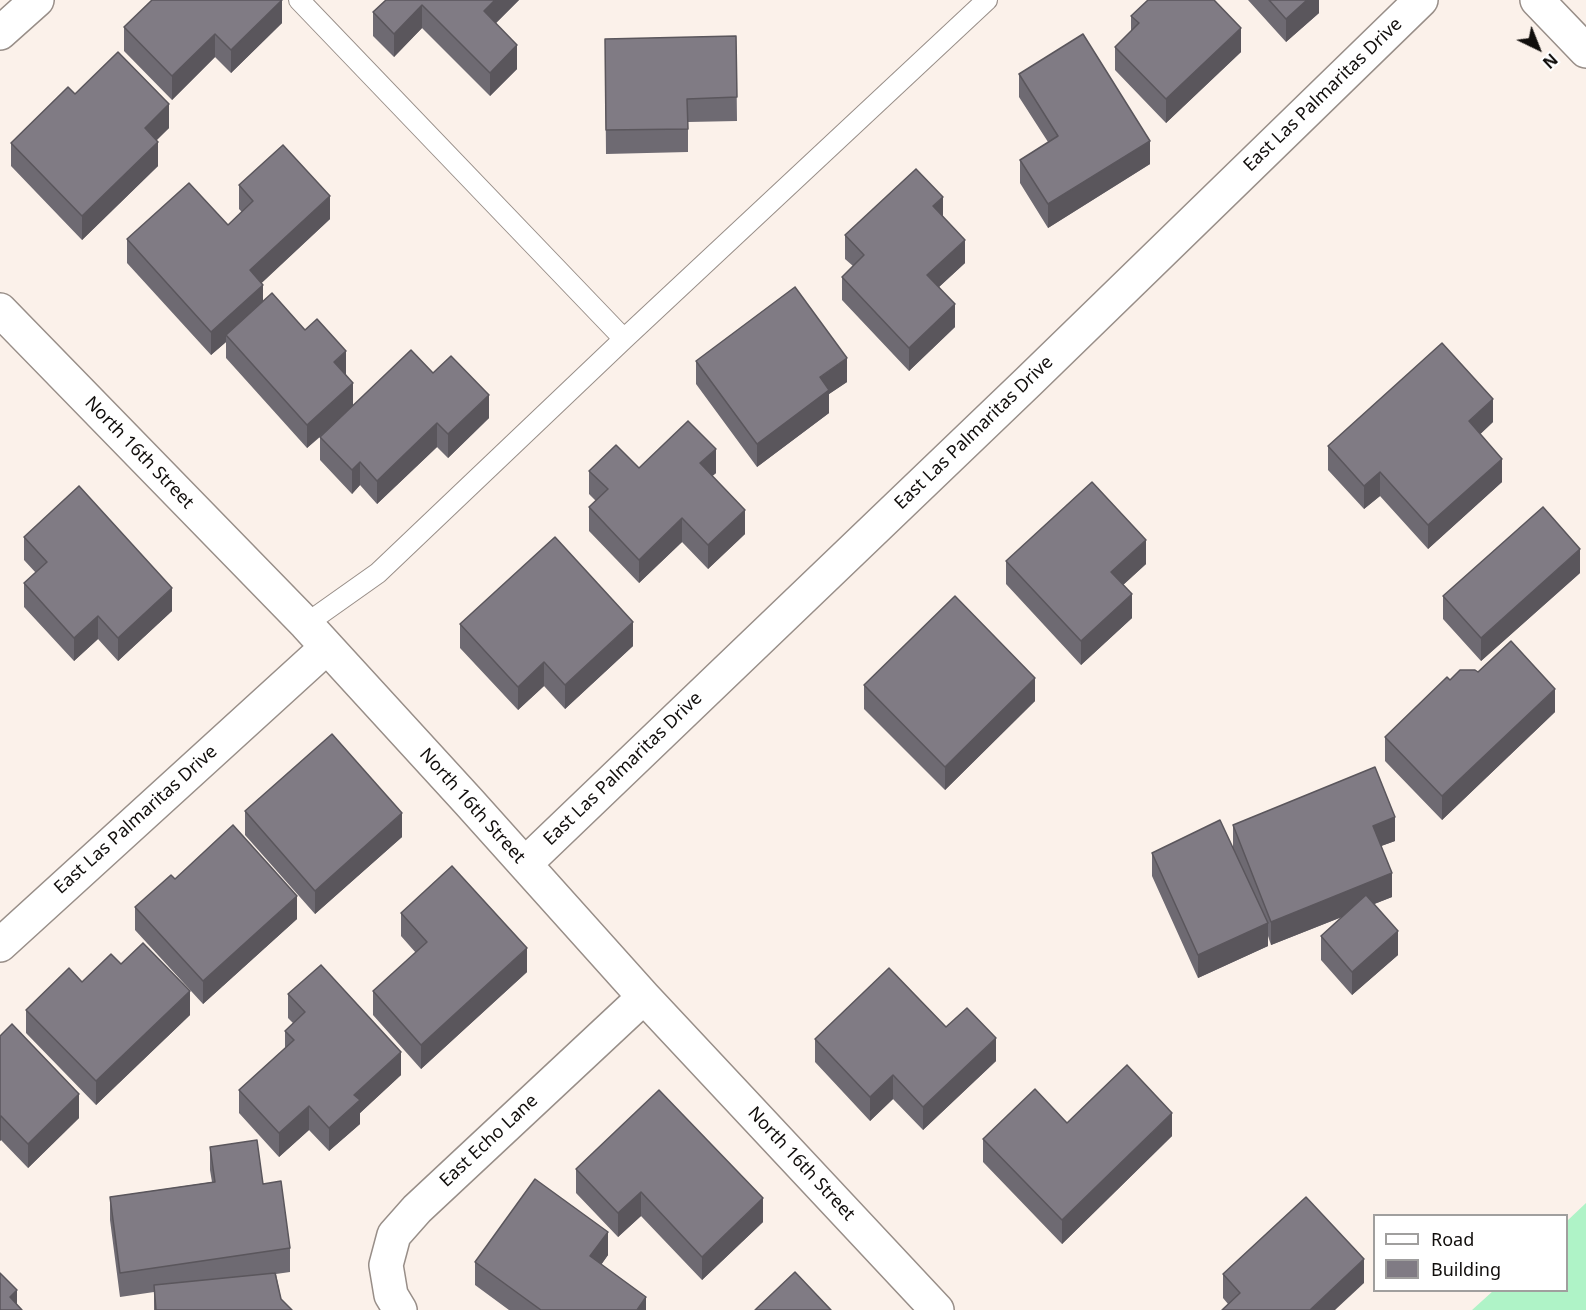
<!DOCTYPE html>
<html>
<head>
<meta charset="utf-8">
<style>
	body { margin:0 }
	#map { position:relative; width:1586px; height:1310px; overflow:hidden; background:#fbf1ea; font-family:"Noto Sans",sans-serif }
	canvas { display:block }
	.legend { position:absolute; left:1373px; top:1214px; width:195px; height:78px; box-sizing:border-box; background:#fff; border:2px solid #a09f9e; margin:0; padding:8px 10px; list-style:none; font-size:18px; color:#110e0c }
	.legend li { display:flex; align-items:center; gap:12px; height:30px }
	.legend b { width:30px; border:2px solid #a09f9e }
	.north { position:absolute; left:1508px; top:18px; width:60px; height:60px; -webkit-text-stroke:4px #fff; paint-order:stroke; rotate:137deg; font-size:16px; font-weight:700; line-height:24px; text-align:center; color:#110e0c }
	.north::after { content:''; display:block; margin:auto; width:21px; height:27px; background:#110e0c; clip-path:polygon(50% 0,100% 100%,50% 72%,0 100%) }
</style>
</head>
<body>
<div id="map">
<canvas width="1586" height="1310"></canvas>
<ul class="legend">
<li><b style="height:8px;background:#fff"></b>Road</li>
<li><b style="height:16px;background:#807b84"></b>Building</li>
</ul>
<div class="north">N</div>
</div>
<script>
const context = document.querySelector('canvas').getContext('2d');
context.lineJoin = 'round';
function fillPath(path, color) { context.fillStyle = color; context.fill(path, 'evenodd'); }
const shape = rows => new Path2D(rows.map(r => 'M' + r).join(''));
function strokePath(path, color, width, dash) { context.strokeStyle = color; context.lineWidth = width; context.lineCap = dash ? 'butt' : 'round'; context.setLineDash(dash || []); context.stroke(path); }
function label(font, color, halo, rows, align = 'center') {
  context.font = font + ' "Noto Sans",sans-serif'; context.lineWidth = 6; context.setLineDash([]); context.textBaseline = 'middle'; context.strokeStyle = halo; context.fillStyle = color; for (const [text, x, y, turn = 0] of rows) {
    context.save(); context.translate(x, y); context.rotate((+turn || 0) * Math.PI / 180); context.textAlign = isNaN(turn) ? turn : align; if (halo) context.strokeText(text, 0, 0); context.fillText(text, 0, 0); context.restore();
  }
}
const green = shape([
	[1586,1203,1586,1310,1472,1310,1493,1291,1566,1290,1567,1221]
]);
const service = shape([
	[299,0,624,339],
	[306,624,378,573,624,339,987,0]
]);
const minor = shape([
	[1537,0,1586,51],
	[0,33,37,0],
	[0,310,306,624,469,802,644,997,937,1310],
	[525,864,1028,382,1421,0],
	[0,945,326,648],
	[400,1310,391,1295,386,1265,394,1235,417,1209,644,997]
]);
const wall = shape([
	[386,0,519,0,496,23,517,69,490,96,422,28,394,57,373,36,373,12],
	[1248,0,1319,0,1319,13,1286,42],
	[1131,16,1241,52,1166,123,1115,70,1115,47,1131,31],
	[282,23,231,73,215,57,172,100,124,51,124,27],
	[736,36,737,121,688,122,688,152,606,154,605,39],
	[1019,74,1150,164,1048,228,1020,183,1020,160,1048,142,1019,97],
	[75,94,169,128,156,140,158,166,82,240,11,166,11,143],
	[239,185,330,219,261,283,263,302,305,330,346,374,353,405,433,373,489,418,448,458,437,447,377,504,360,485,352,494,320,460,320,437,307,448,226,358,226,342,211,355,127,263,127,239,228,225,242,212,239,209],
	[943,216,965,263,939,287,955,327,909,371,842,300,842,277,853,266,845,259,845,235],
	[696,361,847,382,829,394,829,413,757,467,696,384],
	[1493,422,1480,434,1502,482,1428,549,1380,496,1364,509,1328,470,1328,446],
	[639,468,716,473,712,476,745,534,708,569,682,542,639,583,589,531,589,507,596,501,589,494,589,471],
	[24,537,172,611,118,661,98,639,74,661,24,607,24,583,36,573,24,560],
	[1006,561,1146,564,1123,585,1132,618,1081,665,1006,584],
	[1580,573,1481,661,1443,619,1443,596],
	[460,624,633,646,565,709,544,686,518,710,460,648],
	[1478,672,1555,712,1442,820,1385,761,1385,737,1450,680],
	[864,685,1035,701,945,790,864,709],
	[245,811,402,837,315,914,245,835],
	[1233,825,1395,841,1381,846,1392,897,1374,904,1398,955,1352,995,1321,960,1321,936,1342,917,1271,945,1268,936,1268,946,1198,978,1152,876,1152,853,1233,847],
	[175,879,297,919,203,1004,135,930,135,907],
	[401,913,527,972,421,1069,373,1015,373,991,416,953,401,936],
	[121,964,190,1015,96,1105,26,1033,26,1010],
	[288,994,401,1075,360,1113,360,1124,329,1151,309,1130,279,1157,239,1113,239,1090,285,1048,285,1031,293,1023,288,1018],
	[946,1027,996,1061,923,1130,893,1099,870,1121,815,1062,815,1039],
	[0,1036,79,1118,28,1168,1,1140,0,1141],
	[1067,1123,1172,1136,1062,1244,983,1162,983,1139],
	[210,1147,263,1184,290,1248,290,1272,276,1274,281,1299,292,1310,154,1310,154,1292,120,1297,110,1220,110,1197,212,1182,210,1170],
	[576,1169,763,1222,702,1280,641,1216,618,1237,576,1193],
	[608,1255,601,1265,646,1310,509,1310,475,1285,475,1262],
	[1223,1274,1364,1283,1228,1304,1223,1298]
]);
const shadedWall = shape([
	[282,0,282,23,231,73,231,50],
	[495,0,519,0,484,35,484,11],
	[1307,0,1319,0,1319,13,1286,42,1286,19],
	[422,5,422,28,394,57,394,34],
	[1241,28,1241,52,1166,123,1166,99],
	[215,34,215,57,172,100,172,76],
	[517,45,517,69,490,96,490,73],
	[169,104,169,128,145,152,145,128],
	[1150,141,1150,164,1048,228,1048,204],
	[158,142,158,166,82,240,82,216],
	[330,196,330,219,250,294,250,270],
	[943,197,943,220,933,206],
	[965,240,965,263,927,298,927,275],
	[263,285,263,308,226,335,226,342,211,355,211,332],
	[955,304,955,327,909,371,909,348],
	[346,351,346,374,334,385,334,362],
	[847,358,847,382,829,394,829,413,757,467,757,444,820,377],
	[353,383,353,406,307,448,307,425],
	[489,395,489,418,448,458,448,434],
	[1493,399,1493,422,1469,445,1469,421],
	[437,423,437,447,377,504,377,481],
	[716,449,716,473,700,487,700,463],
	[1502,459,1502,482,1428,549,1428,525],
	[360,462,360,485,352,494,352,470],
	[1380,472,1380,496,1364,509,1364,486],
	[745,510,745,534,708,569,708,545],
	[682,518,682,542,639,583,639,560],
	[1146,540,1146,564,1111,596,1111,572],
	[1580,549,1580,573,1481,661,1481,638],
	[172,588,172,611,118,661,118,638],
	[1132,594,1132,618,1081,665,1081,641],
	[98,616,98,639,74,661,74,638],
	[633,622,633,646,565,709,565,685],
	[544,662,544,686,518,710,518,687],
	[1035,678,1035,701,945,790,945,767],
	[1555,689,1555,712,1442,820,1442,796],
	[402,813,402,837,315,914,315,891],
	[1395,817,1395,841,1373,849,1373,826],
	[1392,873,1392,897,1271,945,1271,922],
	[297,896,297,919,203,1004,203,981],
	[1268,923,1268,946,1198,978,1198,955],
	[1398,931,1398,955,1352,995,1352,972],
	[527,948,527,972,421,1069,421,1045],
	[190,991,190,1015,96,1105,96,1081],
	[996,1038,996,1061,923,1130,923,1107],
	[401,1052,401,1075,360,1113,360,1124,329,1151,329,1128,354,1095],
	[893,1075,893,1099,870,1121,870,1097],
	[79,1094,79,1118,28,1168,28,1144],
	[309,1106,309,1130,279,1157,279,1133],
	[1172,1113,1172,1136,1062,1244,1062,1220],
	[1,1116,1,1140,0,1141,0,1118],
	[641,1192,641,1216,618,1237,618,1213],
	[763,1198,763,1222,702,1280,702,1257],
	[608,1232,608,1255,590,1280,590,1256],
	[1364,1259,1364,1283,1335,1310,1310,1310],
	[17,1290,17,1310,10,1297],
	[646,1297,646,1310,637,1310]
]);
const building = shape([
	[152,0,282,0,231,50,215,34,172,76,124,27,152,0],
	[386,0,495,0,484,11,517,45,490,73,422,5,394,34,373,12,386,0],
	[1148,0,1214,0,1241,28,1166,99,1115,47,1139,23,1131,16,1148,0],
	[1269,0,1307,0,1286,19,1269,0],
	[1083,34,1150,141,1048,204,1020,160,1058,136,1019,74,1083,34],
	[736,36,737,97,687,99,688,129,606,130,605,39,736,36],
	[118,52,169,104,145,128,158,142,82,216,11,143,68,87,75,94,118,52],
	[283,145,330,196,250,270,263,285,211,332,127,239,189,183,228,225,253,201,239,185,283,145],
	[916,169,943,197,933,206,965,240,927,275,955,304,909,348,842,277,864,255,845,235,916,169],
	[795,287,847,358,820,377,829,390,757,444,696,361,795,287],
	[272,293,305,330,317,319,346,351,334,362,353,383,307,425,226,335,272,293],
	[1442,343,1493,399,1469,421,1502,459,1428,525,1380,472,1364,486,1328,446,1442,343],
	[411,350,433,373,451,356,489,395,448,434,437,423,377,481,360,462,352,470,320,437,411,350],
	[688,421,716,449,700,463,745,510,708,545,682,518,639,560,589,507,608,489,589,471,616,445,639,468,688,421],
	[1092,482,1146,540,1111,572,1132,594,1081,641,1006,561,1092,482],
	[79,486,172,588,118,638,98,616,74,638,24,583,47,562,24,537,79,486],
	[1543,507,1580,549,1481,638,1443,596,1543,507],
	[555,537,633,622,565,685,544,662,518,687,460,624,555,537],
	[955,596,1035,678,945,767,864,685,955,596],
	[1511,641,1555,689,1442,796,1385,737,1447,677,1450,680,1460,670,1475,670,1478,672,1511,641],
	[332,734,402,813,315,891,245,811,332,734],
	[1375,767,1395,817,1373,826,1392,873,1271,922,1233,825,1375,767],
	[1220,820,1268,923,1198,955,1152,853,1220,820],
	[233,825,297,896,203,981,135,907,171,875,175,879,233,825],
	[452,866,527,948,421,1045,373,991,427,942,401,913,452,866],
	[1366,895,1398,931,1352,972,1321,936,1366,895],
	[143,943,190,991,96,1081,26,1010,69,968,82,982,111,954,121,964,143,943],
	[321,965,401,1052,354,1095,360,1100,329,1128,309,1106,279,1133,239,1090,294,1040,285,1031,305,1012,288,994,321,965],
	[889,968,946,1027,967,1008,996,1038,923,1107,893,1075,870,1097,815,1039,889,968],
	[12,1024,79,1094,28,1144,1,1116,0,1118,0,1036,12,1024],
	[1127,1065,1172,1113,1062,1220,983,1139,1035,1089,1067,1123,1127,1065],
	[659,1090,763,1198,702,1257,641,1192,618,1213,576,1169,659,1090],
	[257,1140,263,1184,281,1181,290,1248,120,1273,110,1197,215,1182,210,1147,257,1140],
	[535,1179,608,1232,590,1256,646,1297,637,1310,541,1310,475,1262,535,1179],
	[1306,1197,1364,1259,1310,1310,1222,1310,1240,1293,1223,1274,1306,1197],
	[795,1272,831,1310,755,1310,795,1272],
	[0,1273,17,1290,10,1297,22,1310,0,1310,0,1273],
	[275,1273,281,1299,292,1310,156,1310,154,1285,275,1273]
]);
const streetNames = [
	["East Las Palmaritas Drive",1323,95,-44],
	["East Las Palmaritas Drive",974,433,-44],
	["North 16th Street",139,453,46],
	["East Las Palmaritas Drive",623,769,-44],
	["North 16th Street",472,806,48],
	["East Las Palmaritas Drive",136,820,-42],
	["East Echo Lane",489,1141,-43],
	["North 16th Street",801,1164,47]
];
fillPath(green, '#aff3c7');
strokePath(service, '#988e88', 22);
strokePath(minor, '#988e88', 36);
strokePath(service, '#fff', 20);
strokePath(minor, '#fff', 33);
fillPath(wall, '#6e6a72');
fillPath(shadedWall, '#5a565c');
fillPath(building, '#807b84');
strokePath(building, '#5a565c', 1.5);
label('18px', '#110e0c', '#fff', streetNames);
</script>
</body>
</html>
